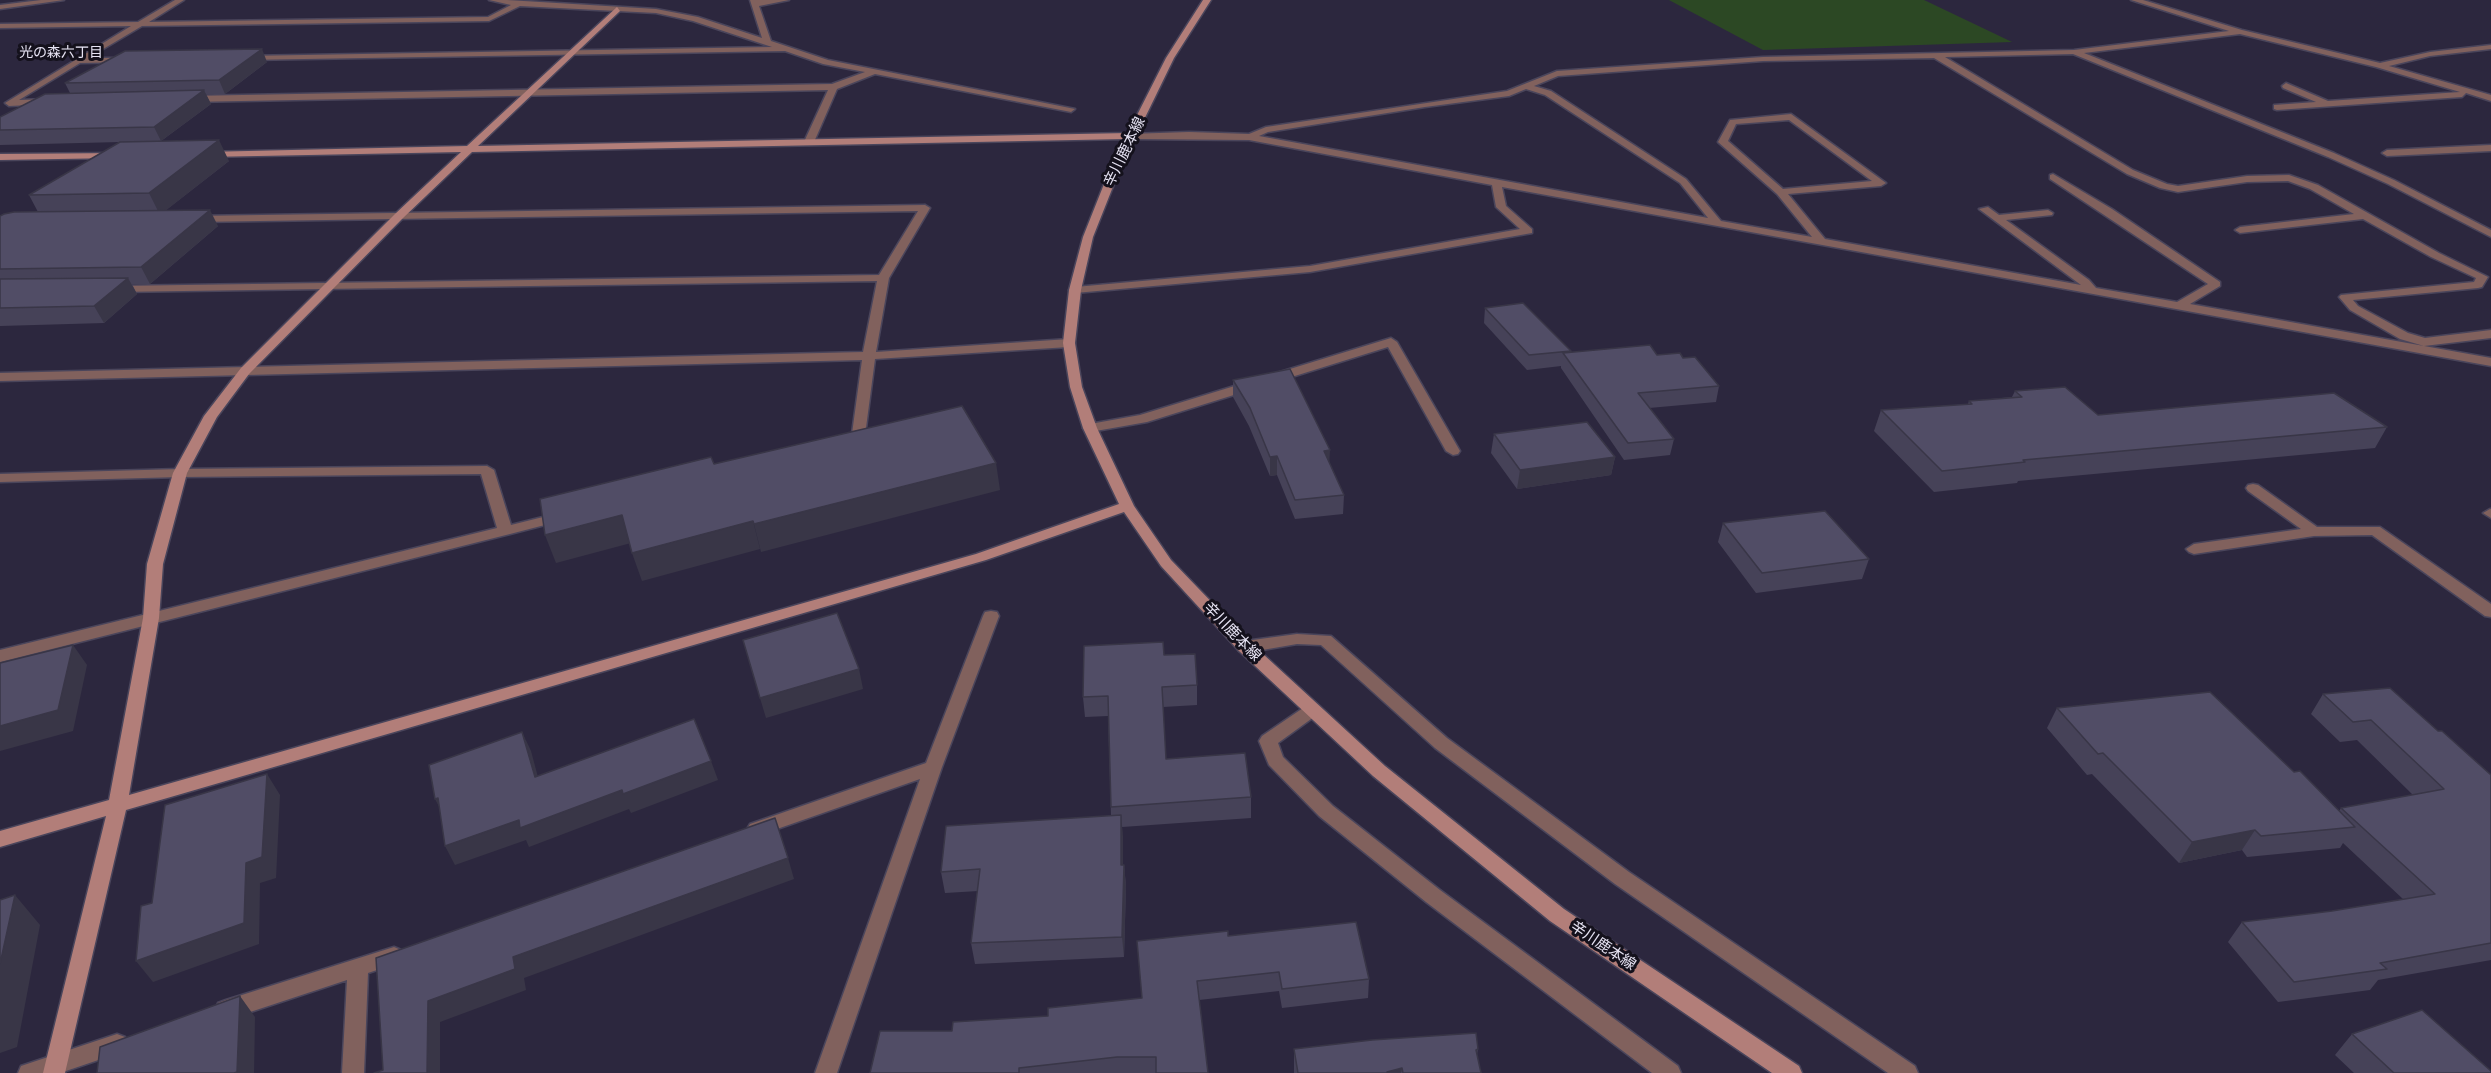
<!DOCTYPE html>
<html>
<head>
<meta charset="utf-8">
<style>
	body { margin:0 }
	canvas { display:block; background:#2c273e }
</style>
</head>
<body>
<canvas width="2491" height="1073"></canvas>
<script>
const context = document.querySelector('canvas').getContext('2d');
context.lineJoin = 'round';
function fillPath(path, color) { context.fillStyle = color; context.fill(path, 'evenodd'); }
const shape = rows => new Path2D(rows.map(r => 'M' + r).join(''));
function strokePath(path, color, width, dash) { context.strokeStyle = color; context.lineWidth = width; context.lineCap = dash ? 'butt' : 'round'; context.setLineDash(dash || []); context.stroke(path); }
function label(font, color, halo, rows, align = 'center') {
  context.font = font + ' Helvetica,"Noto Sans JP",sans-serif'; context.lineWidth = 6; context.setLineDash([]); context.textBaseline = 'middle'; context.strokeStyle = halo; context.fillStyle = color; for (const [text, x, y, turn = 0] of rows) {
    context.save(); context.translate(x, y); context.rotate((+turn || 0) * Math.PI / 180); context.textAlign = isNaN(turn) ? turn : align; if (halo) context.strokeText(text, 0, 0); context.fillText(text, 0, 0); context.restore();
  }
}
const green = shape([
	[1669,0,1924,0,2012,42,1763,50]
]);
const street = shape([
	[41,0,64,0,0,9,0,5,41,0],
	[175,0,184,0,149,22,488,17,511,5,489,0,507,0,656,9,698,17,762,38,750,0,789,0,759,6,771,41,828,60,1075,109,1071,112,875,74,837,89,814,142,809,145,804,142,828,90,189,102,185,99,189,96,832,84,865,72,823,64,785,51,245,60,241,58,245,56,772,47,693,21,656,13,520,6,489,21,142,26,88,58,128,58,132,60,131,62,80,63,19,100,48,99,52,102,51,104,9,106,5,103,131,26,0,28,0,24,138,22,175,0],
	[2131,0,2143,0,2242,30,2380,63,2430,52,2491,45,2491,49,2430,56,2389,66,2491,95,2491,101,2466,93,2462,97,2277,110,2274,109,2274,105,2316,102,2283,88,2282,86,2286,83,2328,101,2460,92,2376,67,2240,34,2084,53,2334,153,2394,180,2491,230,2491,237,2388,184,2328,157,2073,54,1945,57,2133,170,2167,184,2178,186,2247,176,2289,175,2318,185,2439,253,2488,277,2482,287,2478,288,2353,300,2358,306,2408,333,2425,338,2491,330,2491,338,2424,346,2400,339,2350,310,2339,297,2341,295,2474,282,2476,278,2431,257,2363,219,2240,233,2235,230,2240,227,2354,214,2310,189,2288,181,2247,182,2178,192,2160,188,2127,174,1934,58,1763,61,1558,76,1534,86,1551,91,1686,179,1721,221,1812,237,1777,194,1718,142,1730,120,1791,114,1886,183,1881,186,1788,194,1825,239,2081,285,1979,209,1988,207,1999,215,2048,210,2053,213,2052,215,2006,220,2089,280,2096,288,2177,302,2208,284,2050,179,2050,175,2053,174,2112,209,2220,282,2220,286,2190,304,2491,358,2491,366,1502,187,1506,206,1532,229,1532,233,1310,272,1075,293,1069,290,1075,287,1310,266,1520,229,1496,207,1492,185,1249,140,1132,139,1129,138,1129,134,1189,132,1249,134,1266,127,1507,91,1557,71,1763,57,2074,50,2229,31,2131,0],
	[1526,89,1545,95,1680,183,1708,218,1259,136,1268,132,1425,107,1509,96,1526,89],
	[1789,120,1872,181,1783,189,1728,141,1736,124,1789,120],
	[2491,145,2491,151,2387,156,2382,153,2387,150,2491,145],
	[925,205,930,208,889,278,876,352,1069,339,1075,343,1069,347,875,359,864,443,862,446,849,449,842,445,851,441,862,360,0,381,0,373,863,352,877,281,115,292,109,289,115,286,879,275,918,211,195,222,190,219,195,216,925,205],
	[1391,338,1397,342,1460,451,1458,454,1453,455,1446,451,1388,347,1147,422,1090,432,1083,428,1090,424,1140,415,1391,338],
	[487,466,494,470,511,525,563,512,570,516,568,519,510,534,0,662,0,650,497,528,481,474,180,477,0,482,0,474,180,469,487,466],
	[2253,484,2258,485,2317,527,2380,527,2491,604,2491,617,2485,616,2372,535,2314,536,2194,554,2189,552,2186,549,2194,544,2301,529,2248,491,2246,488,2248,485,2253,484],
	[2490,509,2491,509,2491,518,2483,513,2490,509],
	[991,611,997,612,999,616,942,767,837,1073,815,1073,920,779,757,836,750,834,747,829,750,824,926,763,983,616,985,612,991,611],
	[1297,634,1331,636,1447,738,1629,872,1915,1066,1918,1073,1888,1073,1615,884,1435,748,1321,645,1297,644,1245,653,1239,651,1237,647,1239,643,1245,641,1297,634],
	[1312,704,1318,706,1321,710,1318,714,1278,743,1283,757,1333,806,1440,890,1678,1066,1681,1073,1652,1073,1426,902,1319,816,1269,765,1259,741,1262,736,1306,706,1312,704],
	[394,947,401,950,405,956,401,962,368,973,364,1073,342,1073,347,980,226,1020,218,1017,215,1010,218,1003,226,1000,394,947],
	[117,1034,125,1037,128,1044,125,1051,60,1073,18,1073,21,1066,117,1034]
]);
const secondary = shape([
	[1203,0,1211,0,1174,58,1120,169,1093,237,1081,290,1075,343,1082,387,1097,428,1134,506,1171,560,1251,643,1385,766,1564,909,1799,1066,1802,1073,1772,1073,1550,921,1373,776,1239,651,1161,566,1124,512,986,560,126,810,65,1073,43,1073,106,816,0,847,0,831,109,800,143,618,147,564,173,473,204,416,241,368,395,214,461,152,207,157,202,154,204,152,467,146,617,7,620,11,478,146,1128,133,1166,58,1203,0],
	[1125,139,1110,169,1083,237,1069,290,1063,343,1070,387,1083,428,1119,504,976,554,129,795,159,618,163,564,187,473,217,417,249,374,403,218,472,152,1125,139],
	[120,153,120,157,117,158,0,160,0,154,120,153]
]);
const wall = shape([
	[267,62,225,94,206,94,211,104,161,141,229,161,166,210,218,226,150,284,132,284,137,294,104,323,0,326,0,216,38,212,29,195,120,142,0,145,0,117,70,93,65,83],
	[1485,308,1571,351,1571,352,1657,355,1683,358,1719,386,1716,402,1649,408,1674,439,1670,455,1624,460,1561,368,1561,366,1527,370,1484,323],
	[1233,380,1329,462,1344,495,1343,514,1295,519,1277,475,1270,476,1249,426,1233,397],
	[2015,391,2098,415,2387,427,2375,448,2018,481,2017,483,1934,492,1874,431,1881,410,1968,404,1969,401,2012,397],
	[1494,434,1615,457,1611,475,1517,489,1491,453],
	[1723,523,1869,559,1862,579,1756,593,1718,542],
	[1164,655,1197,685,1197,705,1163,707,1166,759,1251,797,1251,818,1122,827,1123,865,1124,865,1126,886,1124,957,975,964,971,943,978,891,945,893,941,872,1111,815,1108,716,1085,717,1083,697],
	[2323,694,2438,731,2491,775,2491,960,2378,980,2370,990,2278,1002,2228,942,2242,922,2332,911,2403,899,2343,843,2340,848,2247,857,2242,850,2179,863,2092,774,2087,775,2047,728,2057,708,2294,772,2339,811,2341,808,2413,795,2357,740,2340,742,2311,714],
	[1228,936,1369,979,1368,998,1282,1008,1279,991,1199,1000,1208,1073,870,1073,1048,1016,1142,998],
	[2352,1034,2491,1073,2354,1073,2335,1055],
	[1294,1049,1478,1049,1477,1055,1481,1073,1294,1073]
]);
const shadedWall = shape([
	[262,49,267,62,225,94,219,80],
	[204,90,211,104,161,141,154,127],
	[219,140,229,161,160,215,149,193],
	[210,210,218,226,150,284,141,267],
	[128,278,137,294,104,323,94,306],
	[1330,450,1329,469,1324,451],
	[1277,456,1277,475,1270,476,1270,457],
	[1615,457,1611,475,1517,489,1520,470],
	[996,463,1000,490,761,552,754,524],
	[622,515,631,543,556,563,545,535],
	[753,521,760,549,642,581,632,553],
	[73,645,87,665,73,731,0,751,0,726],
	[859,669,863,689,766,718,760,698],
	[522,732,531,751,543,796,535,777],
	[711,761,718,780,631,813,629,809,529,847,526,840,455,865,445,846,519,820,622,790],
	[267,774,280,795,276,878,260,883,259,944,153,982,136,961,246,863],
	[438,798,445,818,435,799],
	[1121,815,1123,836,1123,886,1121,865],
	[2255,830,2242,850,2179,863,2192,842],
	[788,858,794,879,524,978,526,990,440,1022,440,1073,427,1073,428,1001,513,957],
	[1124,865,1126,886,1124,957,1122,937],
	[15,895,40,925,17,1047,0,1053,0,964],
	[240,996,255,1017,254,1073,234,1073],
	[1402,1068,1401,1073,1387,1073,1387,1072]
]);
const building = shape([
	[262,49,219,80,65,83,125,51,262,49],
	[204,90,154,127,0,130,0,117,45,94,204,90],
	[219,140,149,193,29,195,120,142,219,140],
	[210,210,141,267,0,269,0,216,4,214,14,212,210,210],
	[128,278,94,306,0,308,0,279,128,278],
	[1523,303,1571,351,1529,355,1485,308,1523,303],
	[1650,345,1657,355,1680,353,1683,358,1695,357,1719,386,1638,393,1674,439,1628,443,1563,353,1650,345],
	[1290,369,1330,450,1324,451,1344,495,1295,500,1277,456,1270,457,1250,408,1233,380,1290,369],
	[2065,387,2098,415,2334,393,2387,427,2023,460,2025,462,1942,471,1881,410,1972,404,1969,401,2022,397,2015,391,2065,387],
	[962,406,996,463,754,524,753,521,632,553,622,515,545,535,540,499,711,457,714,464,962,406],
	[1587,422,1615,457,1520,470,1494,434,1587,422],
	[1825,511,1869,559,1762,573,1723,523,1825,511],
	[837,613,859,669,760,698,743,640,837,613],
	[1163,642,1164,655,1195,654,1197,685,1162,687,1166,759,1245,753,1251,797,1111,807,1108,696,1083,697,1084,646,1163,642],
	[73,645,58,710,0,726,0,663,73,645],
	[2390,688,2438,731,2442,731,2491,775,2491,943,2380,963,2387,969,2294,982,2242,922,2332,911,2435,894,2341,808,2444,789,2371,720,2353,722,2323,694,2390,688],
	[2210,692,2294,772,2300,771,2355,827,2261,836,2255,830,2192,842,2103,753,2098,754,2057,708,2210,692],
	[694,719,711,761,623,794,622,790,520,828,519,820,445,846,438,798,435,799,429,765,522,732,535,777,694,719],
	[267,774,262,857,246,863,244,923,136,961,141,906,152,903,165,805,267,774],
	[1121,815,1121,865,1124,865,1122,937,971,943,980,869,941,872,946,826,1121,815],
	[775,818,788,858,513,957,515,969,428,1001,427,1073,374,1073,383,1070,376,958,775,818],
	[15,895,0,964,0,900,15,895],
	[1356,922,1369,979,1282,989,1279,972,1197,981,1208,1073,1156,1073,1156,1057,1117,1057,1019,1068,1019,1073,870,1073,880,1031,952,1031,953,1022,1048,1016,1048,1008,1142,998,1137,941,1228,931,1228,936,1356,922],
	[240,996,237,1072,234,1073,97,1073,100,1047,240,996],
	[2422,1010,2491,1071,2491,1073,2394,1073,2352,1034,2422,1010],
	[1476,1033,1478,1049,1476,1050,1481,1073,1403,1073,1402,1068,1387,1072,1387,1073,1298,1073,1294,1049,1372,1040,1476,1033]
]);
const farNeighbourhoodnames = [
	["光の森六丁目",61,53]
];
const streetNames = [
	["辛川鹿本線",1125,152,-64],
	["辛川鹿本線",1232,632,46],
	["辛川鹿本線",1603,946,34]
];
fillPath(green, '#2c4824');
strokePath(street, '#4a455b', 3);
strokePath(secondary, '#4a455b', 3);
fillPath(street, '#81615d');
fillPath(secondary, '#b27e79');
fillPath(wall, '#464258');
fillPath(shadedWall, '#393647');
fillPath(building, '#514d66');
strokePath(building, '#393647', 1.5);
label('14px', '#e6e3f3', '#14111c', farNeighbourhoodnames);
label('15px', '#e6e3f3', '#14111c', streetNames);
</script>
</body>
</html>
